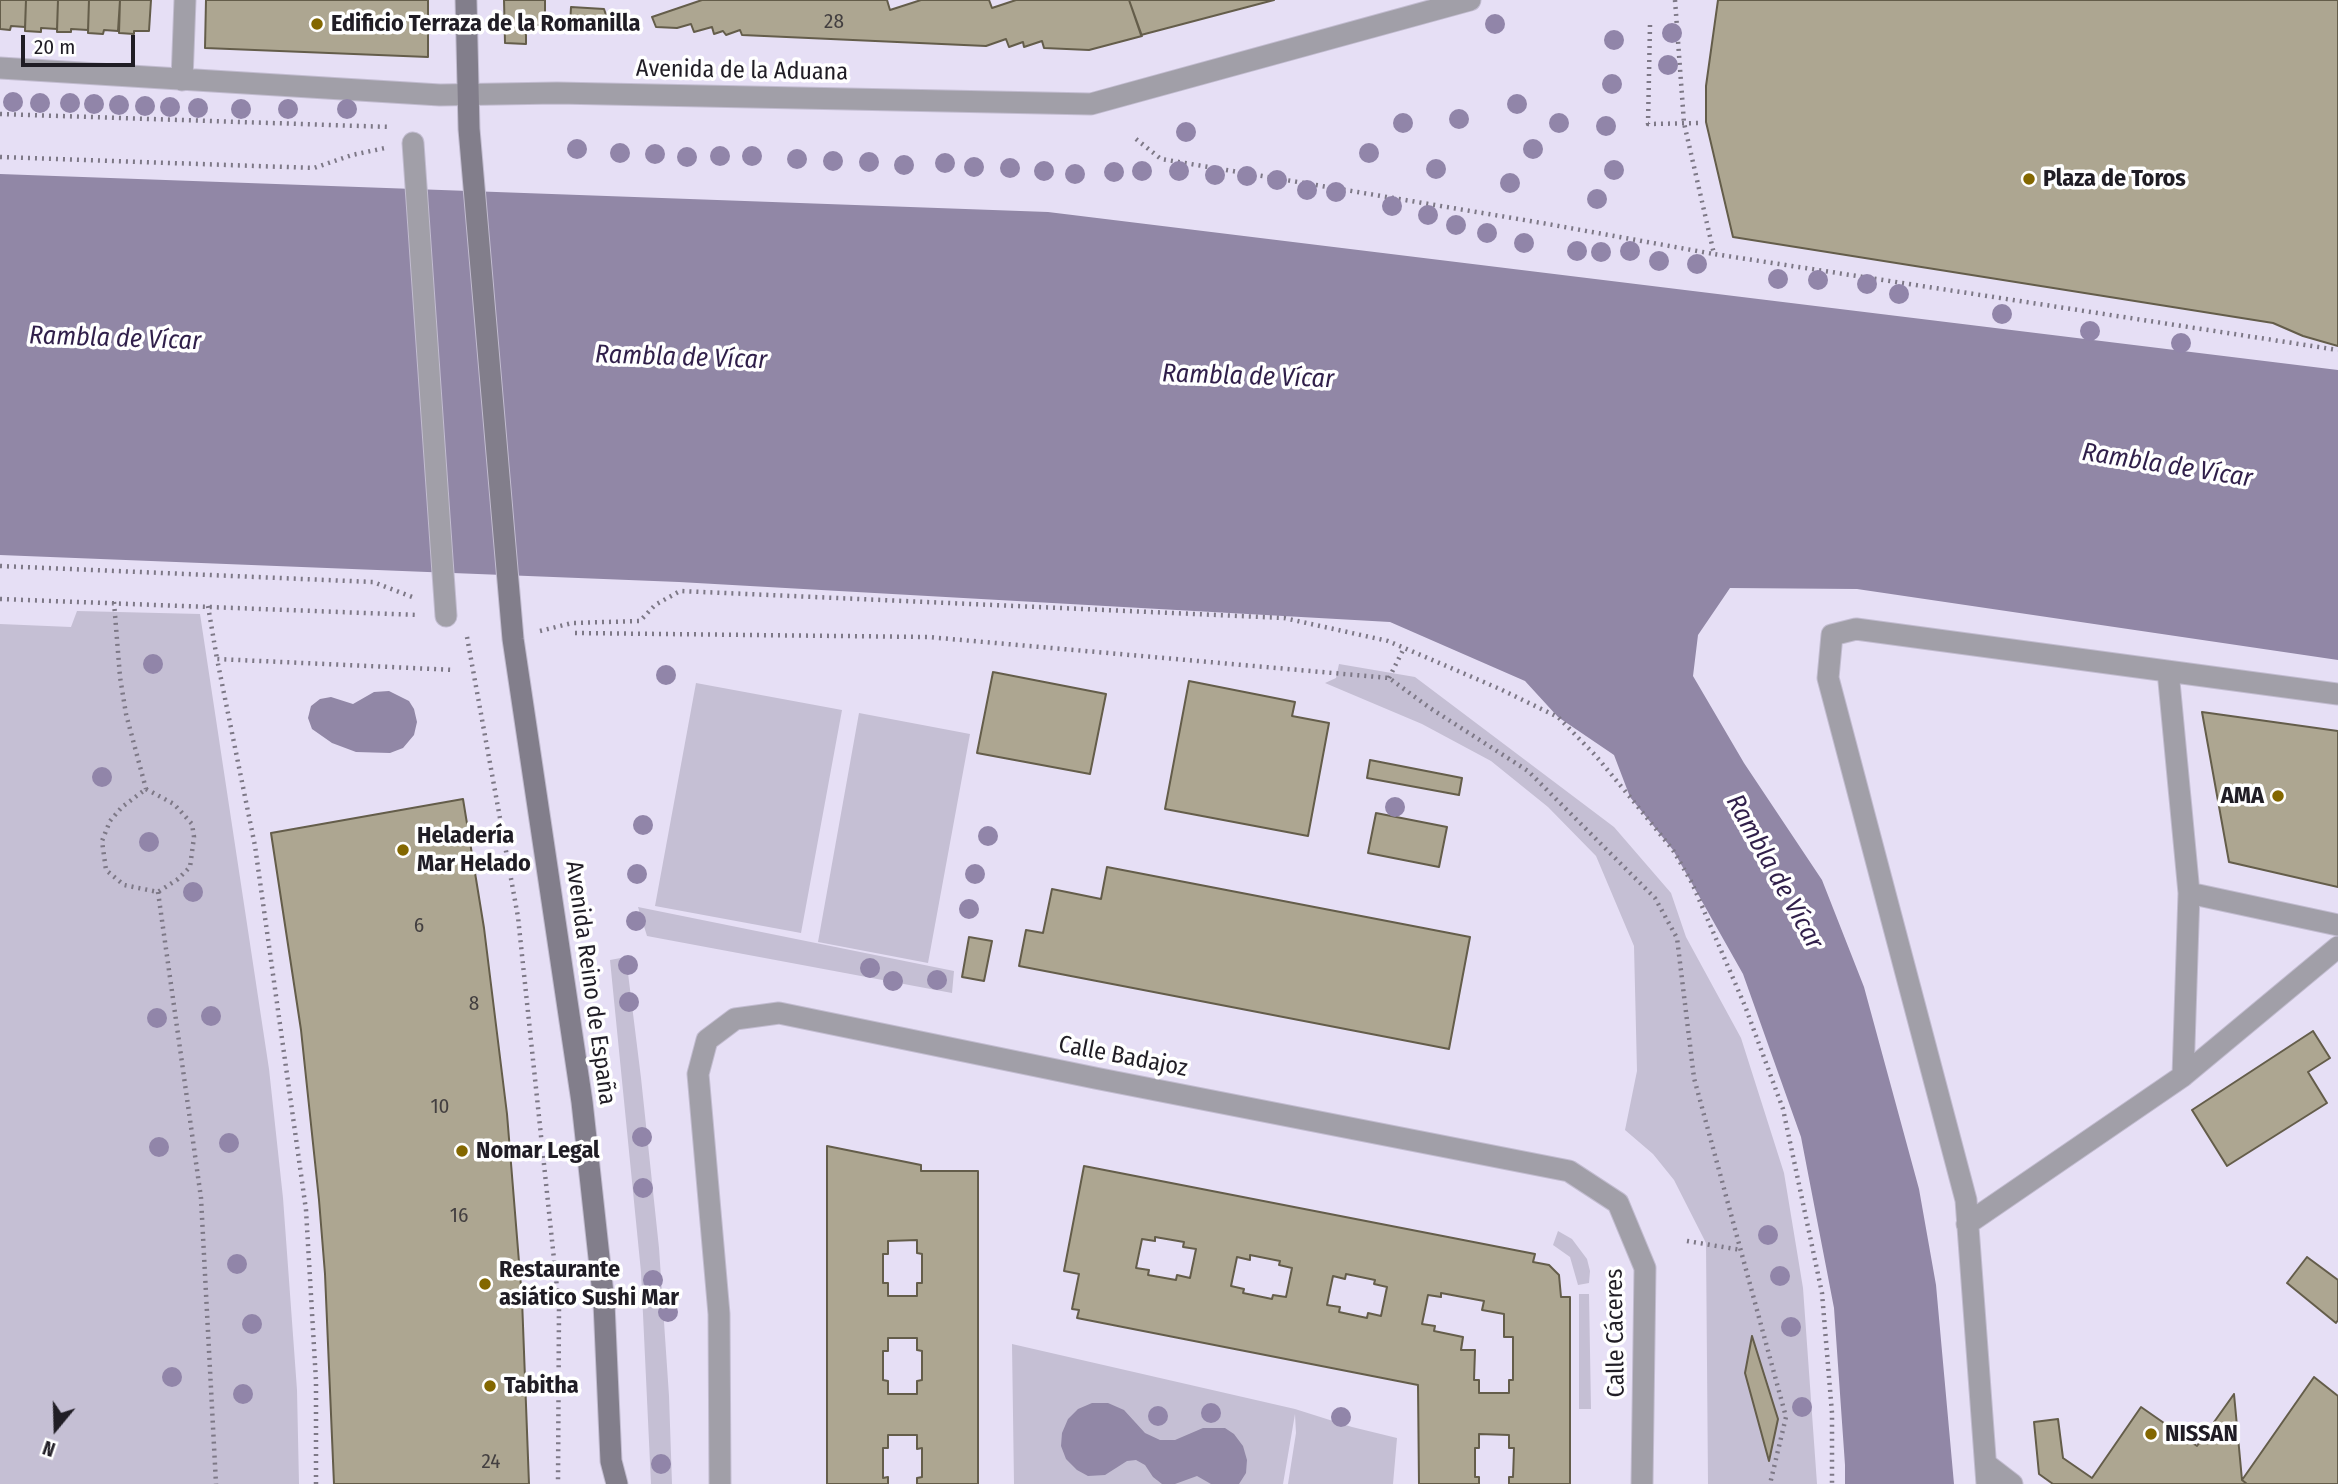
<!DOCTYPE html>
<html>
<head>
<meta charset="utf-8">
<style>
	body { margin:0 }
	#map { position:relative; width:2338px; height:1484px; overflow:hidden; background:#e6dff5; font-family:"Fira Sans Condensed",sans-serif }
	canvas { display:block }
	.north { position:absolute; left:21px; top:1393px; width:70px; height:70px; -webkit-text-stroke:5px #fff; paint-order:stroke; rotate:199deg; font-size:19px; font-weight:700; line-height:28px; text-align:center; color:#201d25 }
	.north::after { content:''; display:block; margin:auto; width:24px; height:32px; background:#201d25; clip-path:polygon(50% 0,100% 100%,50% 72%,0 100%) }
	.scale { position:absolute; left:21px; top:35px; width:114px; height:32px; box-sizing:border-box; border:4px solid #201d25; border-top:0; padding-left:9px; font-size:21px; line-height:24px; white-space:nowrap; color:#201d25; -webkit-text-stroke:5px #fff; paint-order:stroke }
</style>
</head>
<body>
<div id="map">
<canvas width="2338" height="1484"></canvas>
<div class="north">N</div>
<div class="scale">20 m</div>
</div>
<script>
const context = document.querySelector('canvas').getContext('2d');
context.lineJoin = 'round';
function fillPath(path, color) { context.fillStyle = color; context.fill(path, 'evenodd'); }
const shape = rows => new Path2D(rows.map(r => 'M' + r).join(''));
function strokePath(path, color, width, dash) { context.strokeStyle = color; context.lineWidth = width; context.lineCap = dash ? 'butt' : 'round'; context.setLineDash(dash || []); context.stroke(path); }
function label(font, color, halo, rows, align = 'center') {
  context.font = font + ' "Fira Sans Condensed",sans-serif'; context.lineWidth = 7; context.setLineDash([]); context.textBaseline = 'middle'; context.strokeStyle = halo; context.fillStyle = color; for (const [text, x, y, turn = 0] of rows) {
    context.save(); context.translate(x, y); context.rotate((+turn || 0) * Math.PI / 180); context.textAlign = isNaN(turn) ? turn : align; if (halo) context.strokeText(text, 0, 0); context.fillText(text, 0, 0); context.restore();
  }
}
const green = shape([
	[77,611,200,614,269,1069,283,1198,297,1390,299,1484,0,1484,0,624,71,627],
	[1339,664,1415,677,1614,827,1671,893,1686,937,1741,1038,1784,1173,1803,1288,1817,1484,1708,1484,1706,1243,1674,1180,1653,1154,1625,1130,1637,1071,1634,946,1596,856,1548,807,1491,761,1422,724,1325,683,1336,678],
	[696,683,842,710,801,933,655,906],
	[859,713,970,734,928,963,818,942],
	[638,907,954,971,952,993,647,936],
	[626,957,641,1078,659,1248,669,1396,672,1484,651,1484,641,1272,610,960],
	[1558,1231,1572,1239,1587,1259,1590,1271,1589,1283,1578,1285,1570,1257,1553,1245],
	[1579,1294,1589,1294,1591,1409,1579,1409],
	[1012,1344,1295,1409,1352,1427,1397,1438,1393,1484,1288,1484,1296,1433,1295,1414,1283,1484,1014,1484]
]);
const water = shape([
	[0,174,1048,212,2338,370,2338,660,1857,589,1730,588,1698,635,1693,676,1744,763,1822,880,1864,987,1919,1189,1936,1285,1954,1484,1845,1484,1845,1465,1834,1308,1801,1137,1743,974,1673,850,1630,797,1614,755,1558,717,1525,681,1390,622,679,582,0,555],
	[389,691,409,701,414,709,417,722,414,735,403,748,390,753,356,752,332,743,312,729,308,718,311,706,320,699,331,697,353,704,374,692],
	[1092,1403,1108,1403,1124,1410,1145,1433,1160,1440,1175,1440,1203,1428,1225,1428,1234,1434,1243,1446,1247,1460,1246,1473,1239,1484,1211,1484,1197,1476,1175,1484,1162,1484,1153,1477,1145,1465,1136,1460,1127,1461,1105,1475,1088,1476,1077,1470,1066,1459,1061,1446,1062,1433,1068,1419,1078,1409]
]);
const building = shape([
	[0,0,26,0,25,27,11,26,10,30,0,29,0,0],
	[26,0,58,0,57,29,41,28,41,32,25,31,26,0],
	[58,0,89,0,88,30,71,29,71,32,57,32,58,0],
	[89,0,120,0,118,31,104,30,103,34,88,33,89,0],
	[120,0,151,0,149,31,134,31,134,34,119,33,120,0],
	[206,0,428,0,428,57,205,48,206,0],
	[504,0,545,0,545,25,526,25,526,44,505,43,504,0],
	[702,0,887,0,890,10,921,0,989,0,992,8,1016,0,1129,0,1142,36,1089,50,1044,48,1042,41,1024,47,1023,42,1009,47,1006,39,986,46,742,35,740,30,726,35,723,31,714,34,712,27,694,32,691,24,677,28,656,27,652,17,702,0],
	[1129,0,1274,0,1141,35,1129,0],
	[1718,0,2338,0,2338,346,2303,336,2273,323,1733,237,1706,122,1706,86,1718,0],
	[571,7,604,9,607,18,619,14,623,28,570,26,571,7],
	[993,672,1106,694,1090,774,977,753,993,672],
	[1189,681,1295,702,1292,716,1329,723,1308,836,1165,809,1189,681],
	[2202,712,2338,731,2338,887,2229,862,2202,712],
	[1370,760,1462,778,1459,795,1367,778,1370,760],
	[463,799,484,928,507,1114,522,1299,529,1484,334,1484,325,1274,319,1200,301,1030,271,833,463,799],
	[1376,813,1447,827,1439,867,1368,853,1376,813],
	[1107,867,1470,937,1449,1049,1019,966,1026,930,1043,933,1052,889,1101,899,1107,867],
	[969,937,992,941,984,981,962,977,969,937],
	[2313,1031,2330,1058,2308,1072,2327,1103,2227,1166,2192,1110,2313,1031],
	[827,1146,921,1165,921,1171,978,1171,978,1484,917,1484,917,1478,922,1477,922,1448,917,1449,917,1435,888,1435,888,1448,883,1448,883,1478,888,1477,888,1484,827,1484,827,1146],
	[917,1240,917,1253,922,1254,922,1283,917,1283,917,1296,888,1296,888,1283,883,1283,883,1254,888,1254,888,1241,917,1240],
	[888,1338,917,1338,917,1350,922,1351,922,1380,917,1381,917,1394,888,1394,888,1381,883,1380,883,1351,888,1351,888,1338],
	[1084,1166,1535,1254,1533,1262,1549,1265,1559,1275,1561,1297,1570,1297,1570,1484,1509,1484,1509,1477,1513,1477,1514,1448,1509,1448,1509,1435,1479,1434,1479,1448,1475,1448,1475,1477,1479,1477,1479,1484,1419,1484,1418,1385,1077,1318,1079,1310,1072,1309,1079,1274,1064,1271,1084,1166],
	[1155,1237,1184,1242,1183,1247,1196,1249,1190,1278,1177,1275,1176,1280,1148,1275,1149,1270,1136,1268,1142,1239,1155,1241,1155,1237],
	[1250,1255,1280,1261,1279,1265,1292,1268,1286,1297,1273,1295,1272,1299,1243,1293,1244,1289,1231,1286,1237,1257,1250,1260,1250,1255],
	[1346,1274,1375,1280,1374,1284,1387,1287,1381,1316,1368,1313,1367,1318,1339,1312,1340,1307,1327,1305,1333,1276,1345,1279,1346,1274],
	[1441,1293,1484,1301,1482,1310,1504,1314,1504,1337,1513,1337,1513,1380,1509,1380,1509,1393,1479,1393,1479,1380,1474,1380,1475,1350,1461,1350,1463,1337,1434,1331,1435,1326,1422,1324,1428,1295,1441,1297,1441,1293],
	[2307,1257,2338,1280,2338,1320,2336,1323,2287,1283,2307,1257],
	[1752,1336,1778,1419,1769,1461,1745,1373,1752,1336],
	[2314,1377,2338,1396,2338,1484,2247,1484,2242,1480,2314,1377],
	[2234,1394,2242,1480,2247,1484,2053,1484,2039,1474,2034,1422,2058,1419,2063,1458,2092,1478,2141,1407,2197,1446,2234,1394]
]);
const path = shape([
	[1675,0,1684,123,1714,254,2338,350],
	[1650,25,1648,124,1702,123],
	[0,114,391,127],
	[1136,139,1161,159,1542,223,1714,254],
	[0,157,314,168,352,155,385,148],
	[0,566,373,582,415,598],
	[0,599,418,615],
	[114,602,120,677,126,714,146,789],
	[208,606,217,659],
	[540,631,572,623,640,621,655,605,680,591,1284,618,1388,641,1500,689,1558,717,1596,756,1630,797,1673,850,1692,883,1745,1006,1783,1109,1822,1293,1832,1413,1832,1484],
	[575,633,928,637,1389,678,1430,708,1528,771,1655,898,1677,938,1694,1078,1786,1417,1770,1484],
	[467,637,518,917,559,1307,558,1484],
	[1389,678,1404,648],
	[146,789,174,804,192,824,194,837,190,867,178,879,158,892,124,885,106,870,102,841,110,821,122,807,146,789],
	[158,892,201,1198,216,1484],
	[1687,1241,1741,1250],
	[316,1484,316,1381,306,1210,255,846,217,659,455,670]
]);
const street = shape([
	[0,68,440,95,557,93,1091,104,1470,0],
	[182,80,185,0],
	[413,143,446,616],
	[2168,671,2189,893,2338,925],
	[2183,1076,2189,893],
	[1967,1224,2183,1076,2338,947],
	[1986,1464,2012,1484],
	[720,1484,719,1314,698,1074,707,1040,735,1019,779,1013,1095,1078,1569,1171,1618,1203,1645,1268,1642,1484],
	[1987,1484,1966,1200,1828,678,1832,635,1856,629,2338,694]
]);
const secondary = shape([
	[466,0,469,129,513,639,582,1102,604,1303,611,1461,617,1484]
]);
const trees = [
	[1495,24],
	[1672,33],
	[1614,40],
	[1668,65],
	[1612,84],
	[13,102],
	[40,103],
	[70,103],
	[94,104],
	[1517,104],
	[119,105],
	[145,106],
	[170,107],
	[198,108],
	[241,109],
	[288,109],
	[347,109],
	[1459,119],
	[1403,123],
	[1559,123],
	[1606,126],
	[1186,132],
	[577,149],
	[1533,149],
	[620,153],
	[1369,153],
	[655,154],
	[720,156],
	[752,156],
	[687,157],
	[797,159],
	[833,161],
	[869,162],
	[945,163],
	[904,165],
	[974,167],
	[1010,168],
	[1436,169],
	[1614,170],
	[1044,171],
	[1142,171],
	[1179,171],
	[1114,172],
	[1075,174],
	[1215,175],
	[1247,176],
	[1277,180],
	[1510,183],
	[1307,190],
	[1336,192],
	[1597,199],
	[1392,206],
	[1428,215],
	[1456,225],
	[1487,233],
	[1524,243],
	[1577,251],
	[1630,251],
	[1601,252],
	[1659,261],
	[1697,264],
	[1778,279],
	[1818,280],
	[1867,284],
	[1899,294],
	[2002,314],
	[2090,331],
	[2181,343],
	[153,664],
	[666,675],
	[102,777],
	[1395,807],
	[643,825],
	[988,836],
	[149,842],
	[637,874],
	[975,874],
	[193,892],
	[969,909],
	[636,921],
	[628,965],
	[870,968],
	[937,980],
	[893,981],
	[629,1002],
	[211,1016],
	[157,1018],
	[642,1137],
	[229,1143],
	[159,1147],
	[643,1188],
	[1768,1235],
	[237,1264],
	[1780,1276],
	[653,1280],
	[668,1312],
	[252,1324],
	[1791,1327],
	[172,1377],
	[243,1394],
	[1802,1407],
	[1211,1413],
	[1158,1416],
	[1341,1417],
	[661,1464]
];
const markers = [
	[317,24,7,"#836700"],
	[2029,179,7,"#836700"],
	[2278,796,7,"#836700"],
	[403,850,7,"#836700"],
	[462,1151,7,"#836700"],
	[485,1284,7,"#836700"],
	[490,1386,7,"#836700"],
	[2151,1434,7,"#836700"]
];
const numberNames = [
	["28",834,22],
	["6",419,926],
	["8",474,1004],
	["10",440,1107],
	["16",459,1216],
	["24",491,1462]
];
const poiNames = [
	["Edificio Terraza de la Romanilla",331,24],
	["Plaza de Toros",2043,179],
	["AMA",2264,796,"right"],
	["Heladería",417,836],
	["Mar Helado",417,864],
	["Nomar Legal",476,1151],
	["Restaurante",499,1270],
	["asiático Sushi Mar",499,1298],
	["Tabitha",504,1386],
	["NISSAN",2165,1434]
];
const streetNames = [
	["Avenida de la Aduana",742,71,1],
	["Avenida Reino de España",590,983,82],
	["Calle Badajoz",1123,1057,11],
	["Calle Cáceres",1616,1333,-91]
];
const waterNames = [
	["Rambla de Vícar",115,339,2],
	["Rambla de Vícar",681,358,2],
	["Rambla de Vícar",1248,377,2],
	["Rambla de Vícar",2167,466,9],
	["Rambla de Vícar",1774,872,61]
];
fillPath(green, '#c5bfd4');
fillPath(water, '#9187a6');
fillPath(building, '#ada691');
strokePath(building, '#645d4a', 2);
strokePath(street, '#c2bcd0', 23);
strokePath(secondary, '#c2bcd0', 23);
strokePath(path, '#7d7886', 4.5, [2, 5]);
strokePath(street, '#a19fa8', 21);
strokePath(secondary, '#827e8b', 21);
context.fillStyle = '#9185a9';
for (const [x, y] of trees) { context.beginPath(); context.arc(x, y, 10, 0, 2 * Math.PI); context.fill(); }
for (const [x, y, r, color] of markers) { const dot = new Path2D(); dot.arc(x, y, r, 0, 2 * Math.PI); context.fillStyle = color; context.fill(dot); strokePath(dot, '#fff', 2.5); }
label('21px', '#433f40', null, numberNames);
label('bold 24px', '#201d25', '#fff', poiNames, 'left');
label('24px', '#201d25', '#fff', streetNames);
label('italic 26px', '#301f4a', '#fff', waterNames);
</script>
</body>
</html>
